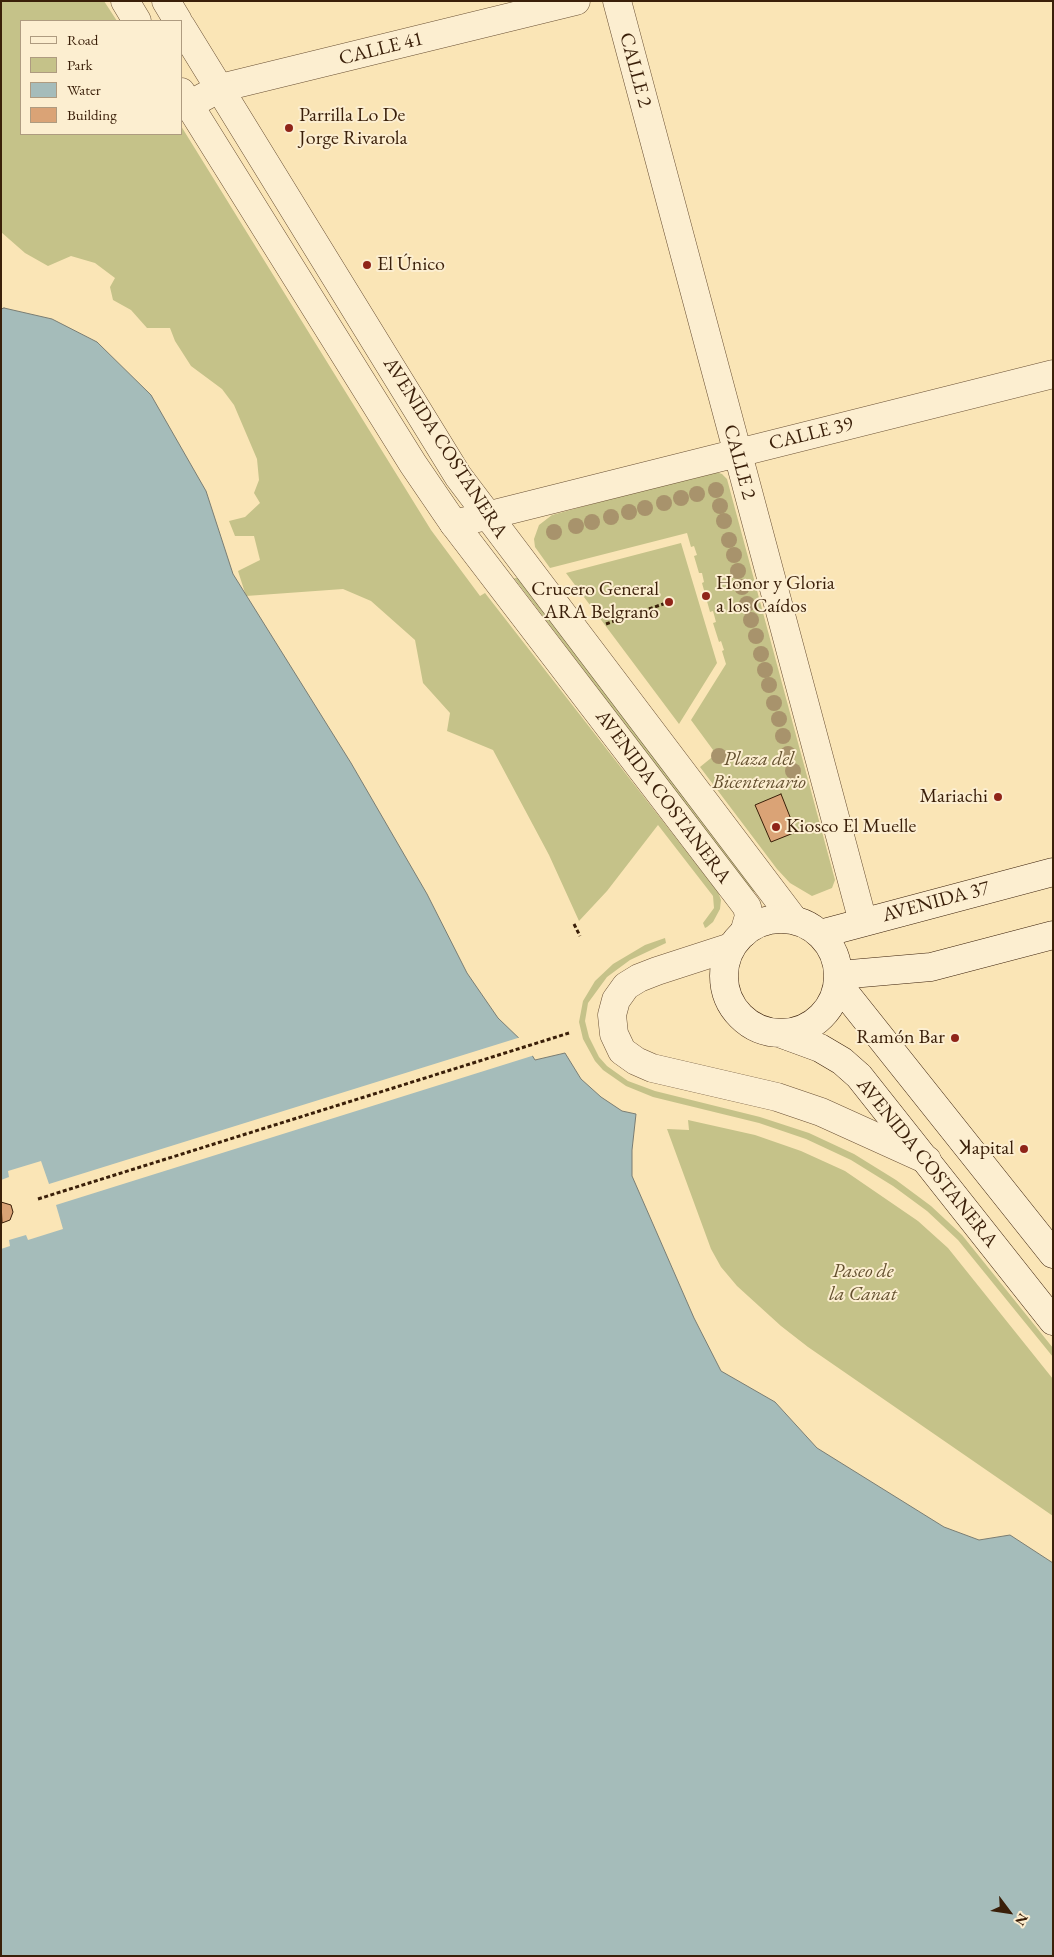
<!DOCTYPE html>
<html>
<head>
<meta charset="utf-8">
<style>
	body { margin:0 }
	#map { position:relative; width:1054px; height:1957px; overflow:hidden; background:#fae5b6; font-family:"EB Garamond",serif }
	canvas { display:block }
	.frame { position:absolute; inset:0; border:2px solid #3a1f09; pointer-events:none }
	.legend { position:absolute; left:20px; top:20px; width:162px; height:115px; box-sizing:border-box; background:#fceed0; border:1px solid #ae9b80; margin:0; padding:6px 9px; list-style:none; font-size:15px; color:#3a1f09 }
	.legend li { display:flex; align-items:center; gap:10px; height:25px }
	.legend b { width:25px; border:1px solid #ae9b80 }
	.north { position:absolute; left:984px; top:1887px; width:50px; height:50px; -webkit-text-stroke:4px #fceed0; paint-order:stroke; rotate:121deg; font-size:14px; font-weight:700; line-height:20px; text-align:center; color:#3a1f09 }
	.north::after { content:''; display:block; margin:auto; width:18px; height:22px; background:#3a1f09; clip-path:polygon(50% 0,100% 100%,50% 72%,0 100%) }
</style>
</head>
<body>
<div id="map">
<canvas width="1054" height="1957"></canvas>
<div class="frame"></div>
<ul class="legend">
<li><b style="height:6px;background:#fceed0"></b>Road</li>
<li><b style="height:14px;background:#c5c289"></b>Park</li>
<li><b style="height:14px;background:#a5bcba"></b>Water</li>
<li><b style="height:14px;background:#daa376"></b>Building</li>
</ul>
<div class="north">N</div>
</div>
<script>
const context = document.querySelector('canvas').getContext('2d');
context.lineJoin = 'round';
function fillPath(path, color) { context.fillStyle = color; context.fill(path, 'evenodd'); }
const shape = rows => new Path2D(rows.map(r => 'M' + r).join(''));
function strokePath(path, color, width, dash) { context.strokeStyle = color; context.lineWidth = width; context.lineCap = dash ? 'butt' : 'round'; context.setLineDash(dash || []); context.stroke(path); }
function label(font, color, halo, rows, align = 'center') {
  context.font = font + ' "EB Garamond",serif'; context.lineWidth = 4; context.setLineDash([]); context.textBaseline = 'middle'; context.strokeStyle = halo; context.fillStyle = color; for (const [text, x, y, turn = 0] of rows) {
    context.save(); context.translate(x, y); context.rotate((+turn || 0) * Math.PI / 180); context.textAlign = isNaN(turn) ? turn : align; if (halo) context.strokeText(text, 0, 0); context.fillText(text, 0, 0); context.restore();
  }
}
const green = shape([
	[1,1,104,1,117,21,21,21,21,134,181,134,181,126,431,530,480,596,485,593,718,892,721,900,720,909,713,922,707,927,705,928,703,923,714,908,713,896,658,825,607,891,579,921,549,855,493,750,447,731,450,713,423,683,415,640,371,601,343,589,246,596,238,571,260,560,254,536,235,536,229,521,245,517,260,503,254,493,259,480,257,459,234,405,222,389,191,366,175,341,170,328,147,328,131,310,113,300,110,287,115,278,95,263,71,256,48,266,25,253,1,232],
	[713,471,722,474,727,479,835,880,832,888,812,896,790,883,777,869,700,767,716,754,691,720,726,664,722,651,724,650,721,641,719,642,713,623,716,622,713,611,710,612,702,583,704,582,702,573,699,573,694,556,697,555,694,546,691,547,687,533,550,568,535,547,534,539,539,525,552,515],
	[681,543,717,663,679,724,566,573],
	[514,578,518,578,755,888,755,892,751,891],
	[665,938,666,943,630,960,607,977,588,1003,585,1021,589,1037,599,1057,607,1066,628,1081,655,1091,760,1117,809,1133,854,1154,896,1180,931,1206,962,1235,1053,1348,1053,1357,958,1240,927,1211,893,1186,851,1160,806,1139,759,1123,653,1097,626,1086,603,1070,595,1061,583,1039,579,1022,583,1001,595,981,613,964,645,945],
	[688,1120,755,1135,801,1151,845,1171,918,1221,948,1248,1053,1379,1053,1516,808,1347,781,1326,737,1286,721,1267,711,1249,667,1129,689,1130]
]);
const water = shape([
	[4,308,52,319,97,342,151,395,206,491,233,574,351,763,427,894,467,973,498,1018,525,1044,535,1060,565,1053,581,1079,601,1097,622,1111,636,1114,632,1150,632,1176,694,1318,721,1371,775,1402,817,1448,944,1527,979,1540,1010,1535,1053,1563,1053,1956,1,1956,1,309,4,308]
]);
const pier = shape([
	[521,1037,535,1055,56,1205,63,1229,28,1240,26,1235,9,1240,10,1246,1,1249,1,1180,9,1177,8,1171,41,1161,49,1184]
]);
const building = shape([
	[781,794,796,832,771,842,755,805,781,794],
	[1,1202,11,1205,13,1212,10,1220,2,1223,1,1202]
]);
const path = shape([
	[606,624,669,602],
	[574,924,580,936],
	[38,1199,569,1033]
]);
const minor = shape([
	[617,1,863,922],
	[189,105,220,88,576,1],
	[454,524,1053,374],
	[731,947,657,971,639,978,626,986,616,1000,612,1015,614,1034,622,1051,636,1061,652,1068,777,1097,821,1112,927,1160]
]);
const tertiary = shape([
	[125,1,137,21],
	[166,1,178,21],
	[181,26,458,476,794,920],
	[181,92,413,464,454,524,747,907,749,916,744,933]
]);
const secondary = shape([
	'724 976a57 57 0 1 1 114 0a57 57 0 1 1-114 0Z',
	[820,934,1053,872],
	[839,975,931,967,1053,935],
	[838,984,1053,1254],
	[779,1033,820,1048,842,1061,859,1076,1053,1321]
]);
const trees = [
	[716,490],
	[697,494],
	[681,498],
	[664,503],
	[720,506],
	[645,508],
	[629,512],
	[611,517],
	[724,521],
	[592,522],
	[576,526],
	[554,532],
	[729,540],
	[734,555],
	[738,571],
	[742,587],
	[747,604],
	[751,620],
	[756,636],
	[761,654],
	[765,670],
	[769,685],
	[774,703],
	[779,719],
	[783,736],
	[788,754],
	[719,756],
	[793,771]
];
const markers = [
	[289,128,5,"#8f2418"],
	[367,265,5,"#8f2418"],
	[706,596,5,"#8f2418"],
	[669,602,5,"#8f2418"],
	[998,797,5,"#8f2418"],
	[776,827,5,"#8f2418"],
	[955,1038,5,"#8f2418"],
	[1024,1149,5,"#8f2418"]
];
const streetNames = [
	["CALLE 41",381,49,-14],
	["CALLE 2",635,70,75],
	["CALLE 39",811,434,-14],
	["AVENIDA COSTANERA",445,448,57],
	["CALLE 2",739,462,75],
	["AVENIDA COSTANERA",663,797,53],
	["AVENIDA 37",936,902,-15],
	["AVENIDA COSTANERA",927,1163,51]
];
const poiNames = [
	["Parrilla Lo De",299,116],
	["Jorge Rivarola",299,139],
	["El Único",377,265],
	["Honor y Gloria",716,584],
	["a los Caídos",716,607],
	["Crucero General",659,590,"right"],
	["ARA Belgrano",659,613,"right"],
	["Mariachi",988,797,"right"],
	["Kiosco El Muelle",786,827],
	["Ramón Bar",945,1038,"right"],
	["Ʞapital",1014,1149,"right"]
];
const parkNames = [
	["Plaza del",759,760],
	["Bicentenario",759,783],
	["Paseo de",863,1272],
	["la Canat",863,1295]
];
fillPath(green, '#c5c289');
fillPath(water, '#a5bcba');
strokePath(water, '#7a7d73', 1);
fillPath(pier, '#fae5b6');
fillPath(building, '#daa376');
strokePath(building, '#3a1f09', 1);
strokePath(minor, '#6a5034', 29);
strokePath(tertiary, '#6a5034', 29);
strokePath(secondary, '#3a1f09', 29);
strokePath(path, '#3a1f09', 3, [4, 2.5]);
strokePath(minor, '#fceed0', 28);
strokePath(tertiary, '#fceed0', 28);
strokePath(secondary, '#fceed0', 28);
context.fillStyle = '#a8936c';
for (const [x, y] of trees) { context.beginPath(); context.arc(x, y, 8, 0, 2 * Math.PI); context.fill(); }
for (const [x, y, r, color] of markers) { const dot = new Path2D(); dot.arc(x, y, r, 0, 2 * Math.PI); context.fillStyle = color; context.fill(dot); strokePath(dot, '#fceed0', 2); }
label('20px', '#3a1f09', '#fceed0', streetNames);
label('20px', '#3a1f09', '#fceed0', poiNames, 'left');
label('italic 20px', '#64502f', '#fceed0', parkNames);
</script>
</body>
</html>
